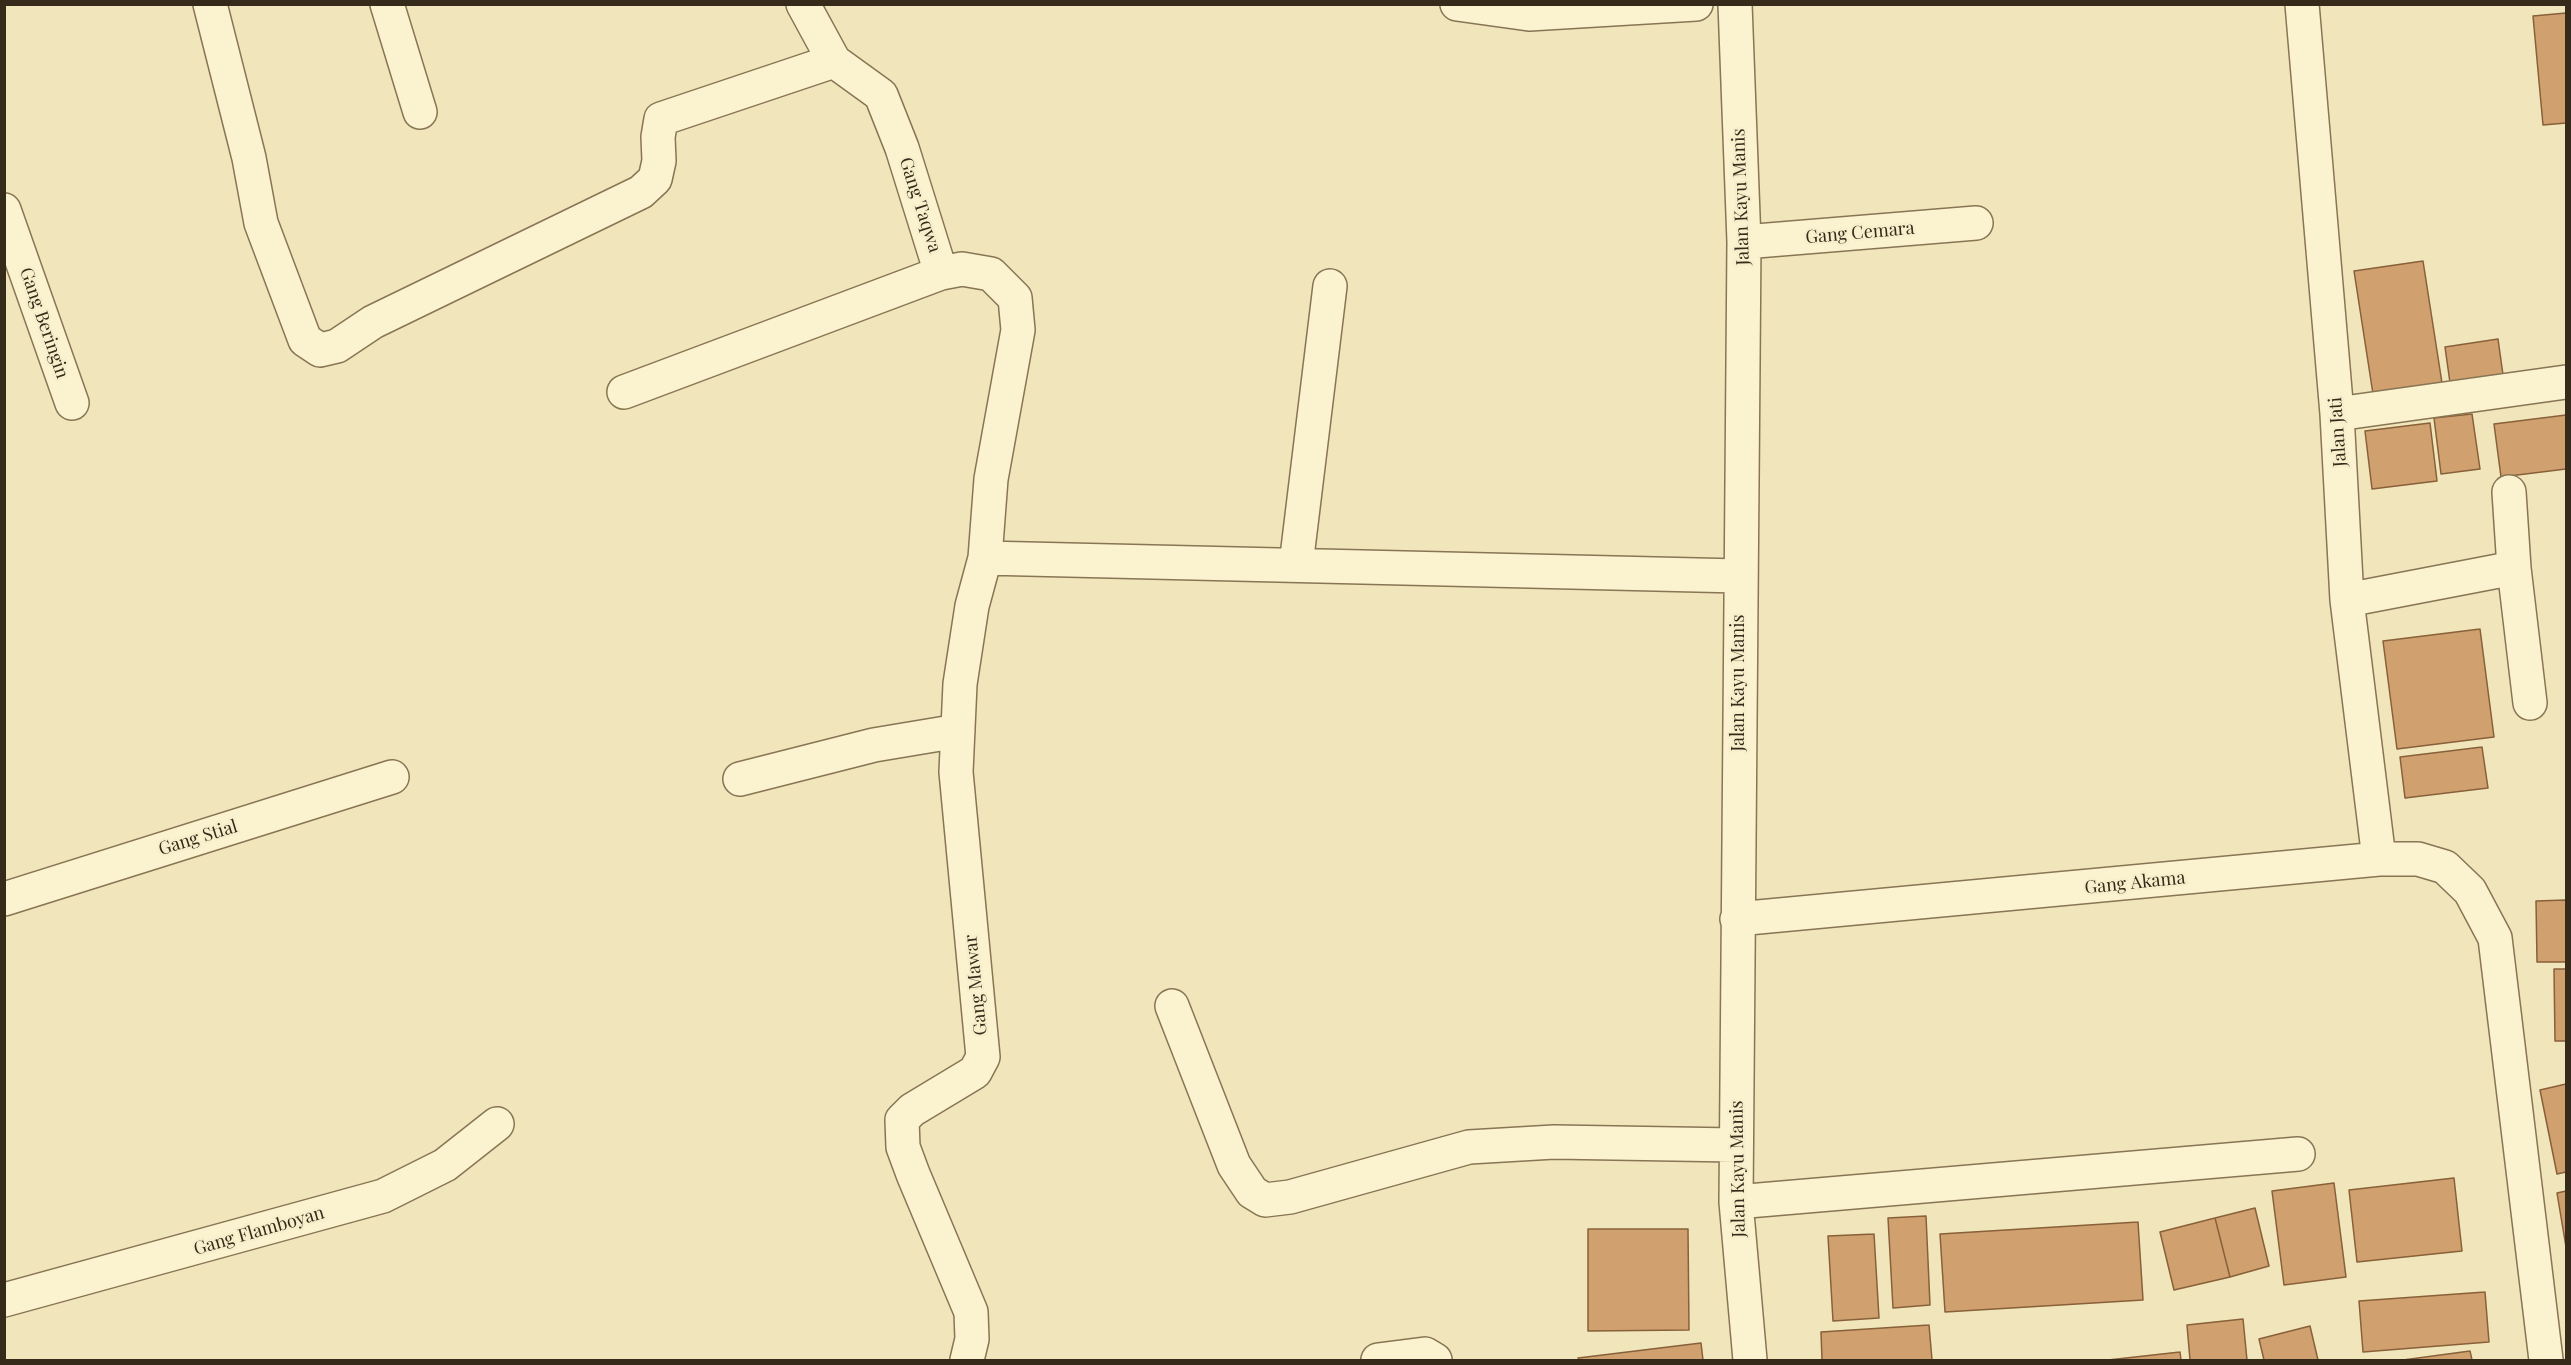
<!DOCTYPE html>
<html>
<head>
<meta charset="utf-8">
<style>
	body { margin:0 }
	#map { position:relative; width:2571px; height:1365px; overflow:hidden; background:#f0e5bb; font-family:"Playfair Display",serif }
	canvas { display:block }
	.frame { position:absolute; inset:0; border:6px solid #362a1a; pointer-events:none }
</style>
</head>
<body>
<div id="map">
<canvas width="2571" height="1365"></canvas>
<div class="frame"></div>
</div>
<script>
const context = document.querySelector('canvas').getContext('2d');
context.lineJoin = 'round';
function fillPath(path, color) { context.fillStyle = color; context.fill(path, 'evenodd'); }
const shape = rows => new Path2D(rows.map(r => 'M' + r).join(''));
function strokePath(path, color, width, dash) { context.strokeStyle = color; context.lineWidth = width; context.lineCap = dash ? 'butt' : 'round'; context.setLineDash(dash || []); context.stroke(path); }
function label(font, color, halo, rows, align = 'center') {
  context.font = font + ' "Playfair Display",serif'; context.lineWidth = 5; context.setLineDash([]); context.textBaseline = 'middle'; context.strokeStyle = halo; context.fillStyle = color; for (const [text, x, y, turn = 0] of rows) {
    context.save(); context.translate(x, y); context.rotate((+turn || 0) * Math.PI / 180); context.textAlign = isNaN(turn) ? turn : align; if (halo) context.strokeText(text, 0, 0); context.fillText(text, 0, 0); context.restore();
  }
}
const building = shape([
	[2566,13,2566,123,2543,125,2533,16,2566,13],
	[2423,261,2442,383,2373,394,2354,271,2423,261],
	[2498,339,2504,382,2451,390,2445,347,2498,339],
	[2472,414,2480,469,2441,474,2434,418,2472,414],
	[2566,415,2566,469,2501,477,2494,424,2566,415],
	[2430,423,2437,481,2372,489,2365,431,2430,423],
	[2480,629,2494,737,2397,749,2383,641,2480,629],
	[2482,747,2488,788,2405,798,2400,757,2482,747],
	[2566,900,2566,962,2537,962,2536,901,2566,900],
	[2554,969,2566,969,2566,1041,2555,1041,2554,969],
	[2566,1084,2566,1172,2557,1174,2540,1090,2566,1084],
	[2454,1178,2462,1251,2357,1262,2349,1190,2454,1178],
	[2334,1183,2346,1277,2284,1285,2272,1191,2334,1183],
	[2566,1191,2566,1247,2557,1193,2566,1191],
	[2255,1208,2269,1266,2230,1277,2215,1218,2255,1208],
	[1926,1216,1930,1305,1893,1308,1888,1218,1926,1216],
	[2215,1218,2230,1277,2174,1290,2160,1232,2215,1218],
	[2138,1222,2143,1300,1945,1312,1940,1234,2138,1222],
	[1588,1229,1688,1229,1689,1330,1588,1331,1588,1229],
	[1874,1234,1879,1318,1833,1321,1828,1236,1874,1234],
	[2485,1292,2489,1342,2363,1352,2359,1301,2485,1292],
	[2243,1319,2247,1360,2190,1360,2187,1325,2243,1319],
	[1929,1325,1932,1360,1822,1360,1821,1332,1929,1325],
	[2310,1326,2318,1360,2264,1360,2259,1339,2310,1326],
	[1701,1343,1703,1360,1579,1360,1578,1358,1701,1343],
	[2470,1351,2472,1360,2403,1360,2470,1351],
	[2180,1352,2181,1360,2108,1360,2180,1352]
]);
const minor = shape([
	[210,4,249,158,261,223,305,340,320,350,337,346,373,322,641,192,655,179,659,161,658,137,661,119,834,61],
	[387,4,420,112],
	[803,4,834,61,881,95,902,148,941,273],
	[1457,4,1529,14,1696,4],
	[1735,4,1744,242,1736,1202,1750,1360],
	[2302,4,2337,414,2347,600,2379,859],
	[4,210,72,403],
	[1744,242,1976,223],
	[624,392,941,273,962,269,991,274,1015,298,1018,330,991,479,985,558,972,606,960,684,956,772,983,1057,975,1072,912,1110,902,1120,903,1147,913,1174,971,1312,972,1339,967,1360],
	[2337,414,2566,382],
	[985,558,1739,576],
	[1296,565,1330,286],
	[2514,568,2530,703],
	[2347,600,2514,568,2509,492],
	[740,779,874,745,958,731],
	[4,899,392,777],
	[1737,919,2379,859,2418,859,2445,867,2470,891,2495,938,2546,1360],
	[1172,1006,1234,1165,1252,1192,1265,1200,1290,1197,1469,1147,1554,1142,1735,1145],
	[1736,1202,2298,1154],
	[4,1300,383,1196,445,1165,497,1124],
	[1378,1360,1425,1354,1435,1360]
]);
const streetNames = [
	["Jalan Kayu Manis",1741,197,-92],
	["Gang Taqwa",920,205,72],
	["Gang Cemara",1860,233,-5],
	["Gang Beringin",44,323,71],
	["Jalan Jati",2338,432,-94],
	["Jalan Kayu Manis",1738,683,-90],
	["Gang Stial",198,838,-17],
	["Gang Akama",2135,883,-6],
	["Gang Mawar",976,985,-96],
	["Jalan Kayu Manis",1738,1169,-91],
	["Gang Flamboyan",259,1231,-16]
];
fillPath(building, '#d0a16f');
strokePath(building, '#886039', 1.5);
strokePath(minor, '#887554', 36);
strokePath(minor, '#fbf2cf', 33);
label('18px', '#362a1a', '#f7efcb', streetNames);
</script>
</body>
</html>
